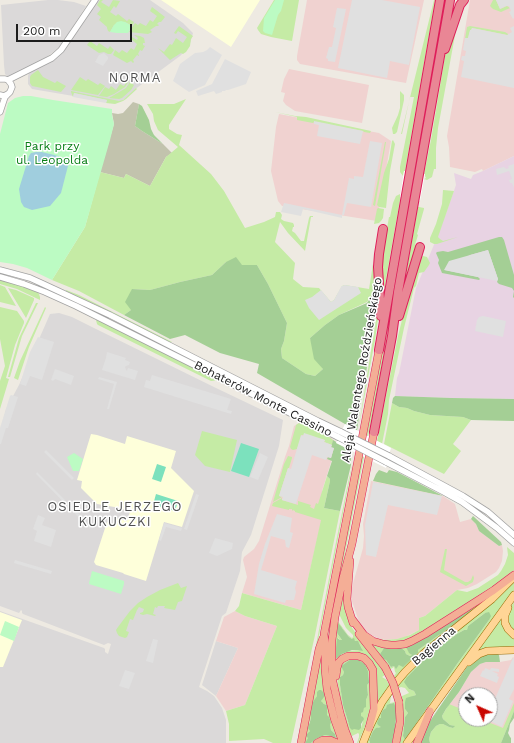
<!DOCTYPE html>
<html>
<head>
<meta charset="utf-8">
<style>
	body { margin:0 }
	#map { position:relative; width:514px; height:743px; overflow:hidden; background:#eeeae2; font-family:"Work Sans",sans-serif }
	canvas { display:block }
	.north { position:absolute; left:458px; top:687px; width:40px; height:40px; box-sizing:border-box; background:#fff; border:1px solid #a4a4a4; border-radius:50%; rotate:315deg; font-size:11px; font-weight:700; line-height:16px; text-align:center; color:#1c1c1c }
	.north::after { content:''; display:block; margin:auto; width:14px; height:18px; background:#c90600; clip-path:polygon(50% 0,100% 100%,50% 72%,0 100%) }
	.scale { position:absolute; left:16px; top:24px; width:116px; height:18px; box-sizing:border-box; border:2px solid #1c1c1c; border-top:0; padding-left:5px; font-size:12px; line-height:14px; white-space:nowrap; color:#1c1c1c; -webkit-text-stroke:3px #fff; paint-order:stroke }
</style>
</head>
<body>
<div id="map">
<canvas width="514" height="743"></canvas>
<div class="north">N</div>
<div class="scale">200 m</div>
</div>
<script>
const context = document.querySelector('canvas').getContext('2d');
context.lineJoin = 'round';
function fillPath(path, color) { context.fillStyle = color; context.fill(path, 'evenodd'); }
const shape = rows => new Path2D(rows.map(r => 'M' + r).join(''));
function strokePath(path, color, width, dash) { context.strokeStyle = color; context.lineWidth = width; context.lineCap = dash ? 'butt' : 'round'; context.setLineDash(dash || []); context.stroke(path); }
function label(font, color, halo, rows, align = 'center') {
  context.font = font + ' "Work Sans",sans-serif'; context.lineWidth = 3; context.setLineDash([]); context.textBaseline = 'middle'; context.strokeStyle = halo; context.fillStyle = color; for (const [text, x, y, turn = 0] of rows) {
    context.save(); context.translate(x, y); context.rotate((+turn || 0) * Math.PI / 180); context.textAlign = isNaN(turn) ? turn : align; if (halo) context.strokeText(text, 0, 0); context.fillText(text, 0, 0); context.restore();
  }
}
const residential = shape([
	[48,0,58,0,74,2,86,6,61,46,40,62,9,77,7,76,5,74,4,65,1,5],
	[97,0,150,0,183,23,193,33,189,47,180,56,134,90,122,101,109,102,32,89,28,84,28,76,29,73,51,61],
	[59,313,72,317,96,329,216,388,283,420,279,446,251,535,242,552,240,571,226,613,222,616,199,687,207,691,214,696,222,708,226,720,226,743,0,743,0,611,104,648,105,649,105,652,108,654,111,644,108,643,104,645,23,614,22,613,22,611,21,610,19,613,0,606,0,436,6,409,19,385,50,314],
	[216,641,238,648,216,696,202,685]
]);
const commercial = shape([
	[307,0,424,0,406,83,300,64,297,60,297,56],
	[470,0,514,0,514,156,483,171,482,169,475,172,450,167,449,147,447,136],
	[289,69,369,85,362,123,295,111,286,105,283,101,285,93,281,92,284,79],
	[279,114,379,133,391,141,377,221,282,206,278,201,271,171,276,127],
	[304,422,330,436,330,437,337,443,322,491,322,518,301,610,242,593,247,577,243,560,244,557,254,549,259,541,285,457,289,446,294,426,299,423],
	[371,481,443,496,455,504,460,522,471,519,476,524,479,531,499,546,502,545,503,551,502,561,499,568,496,572,477,584,468,588,457,590,425,616,419,618,419,630,405,637,397,639,385,640,380,639,371,635,366,632,361,626,358,619,351,598,352,587,363,548,364,536,363,524],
	[235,611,245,616,277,626,245,705,226,711,216,696,238,648,216,641,224,617],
	[513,657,514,658,514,711,504,734,469,719,490,719,490,695,466,695,466,718,449,704,453,700,459,692,471,672,480,664,486,662,500,662,511,660]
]);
const industrial = shape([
	[514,156,514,399,452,398,395,396,397,378,399,373,416,288,438,235,456,185,454,173,471,179,473,175,483,171]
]);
const education = shape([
	[161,0,260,0,231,47],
	[91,434,97,435,125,444,127,436,176,451,171,468,194,491,182,527,164,522,146,581,124,574,123,573,96,565,94,562,107,522,113,524,115,518,127,521,130,512,120,508,97,504,81,488,82,481,77,480],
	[0,612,22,620,3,667,0,667]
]);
const construction = shape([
	[133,102,139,104,135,126,142,131,163,144,172,153,166,157,150,186,126,174,124,178,100,172,114,124,112,113,118,114,123,113]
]);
const grass = shape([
	[100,0,103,0,101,2,109,7,113,0,120,1,116,8,114,6,110,12,116,16,118,14,127,21,129,19,134,22,132,26,125,22,114,25,110,32,108,31,107,28,107,27,99,20,101,17,97,14,101,9,97,5],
	[274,0,299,0,292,41,271,37,261,34,258,30,257,28],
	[434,0,435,0,405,171,404,171,403,176,400,172,400,167,414,97,410,97,402,134,401,134,404,122,432,8],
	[444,0,446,0,416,172,413,172],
	[493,0,496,0,500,9,507,6,510,8,501,12,493,9,490,6],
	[152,7,165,17,161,22,159,22,157,24,159,25,158,26,156,26,150,30,152,32,148,34,129,32,135,23,138,25,140,23,146,26,150,20,153,22,157,16,150,11],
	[458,19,438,128,436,148,436,169,434,169,432,177,427,180,424,179,426,178,424,174,431,140,445,56,450,39],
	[179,26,193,36,191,39,190,46,186,52,183,54,181,53,170,60,158,48,164,52,170,44,172,45,176,38,183,43,187,37,178,31,176,34,174,33],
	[470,26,505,32,508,34,510,39,507,35,472,28,471,31,470,31,468,38,465,39,467,27],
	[134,35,140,36,144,38,145,43,143,43,143,45,145,46,142,51,140,50,138,54,139,55,139,56,137,55,133,60,134,62,133,63,131,61,127,63,113,55,115,50,119,53,122,50,127,53,131,48,134,50,137,44,132,40,130,42,129,41,132,37,137,40,138,38],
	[90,41,97,46,99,43,108,49,110,46,114,50,111,54,108,54,104,52,99,53,87,45],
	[38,70,43,77,55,83,57,81,66,86,61,92,32,86,30,83,30,77,31,75],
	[80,77,86,81,88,79,98,85,100,83,105,86,98,95,71,90],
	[127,81,129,81,125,87,114,94,107,97,99,96,105,87,109,89,111,86,116,90,120,84,124,86],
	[130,82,134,85,131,90,122,98,119,99,109,98,126,88],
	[136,88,137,89,126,99,123,101,115,104,106,103,107,100,74,93,73,97,71,92,71,91,119,101,123,100],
	[400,91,404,95,404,100,397,132,395,134,393,134,392,128,398,115,400,108],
	[186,99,169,125,169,129,177,134,182,135,179,145,211,174,224,191,245,228,264,222,275,217,276,212,280,212,282,215,281,219,284,221,293,223,294,225,294,227,293,227,292,231,295,233,301,241,304,241,309,218,310,216,313,216,313,217,311,217,305,251,288,233,280,222,275,242,295,263,293,279,303,287,319,288,331,302,334,300,342,286,345,285,369,289,373,264,375,291,367,302,339,315,325,325,310,338,323,369,315,376,306,374,282,358,281,349,284,341,287,323,268,284,257,265,242,265,226,262,212,275,180,282,150,290,132,289,131,310,124,315,79,291,52,280,85,227,100,172,124,178,126,174,150,186,166,157,178,147,158,130,154,121,153,114,147,104,174,104],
	[275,112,295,116,306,117,371,131,370,133,364,132,363,131,314,122,313,123,297,120,297,117],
	[393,140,395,144,390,171,386,208,379,207,377,205,384,173,389,159,392,141],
	[386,142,375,206,373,205,385,142],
	[443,190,454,191,438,237,440,239,443,241,458,237,437,244,434,244,430,242,430,238,436,224,442,204],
	[400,194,400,200,384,290,383,288,382,256,389,217,390,217,393,203,396,196],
	[409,198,411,200,378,385,334,609,331,684,332,695,338,720,337,719,328,674,328,639,329,625,372,405],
	[418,207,419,207,424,208,424,209,417,234,418,235,415,245,417,248,402,297],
	[378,208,384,209,383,218,381,221,379,223,374,224,377,209],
	[423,256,427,257,430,263,429,265,424,272,419,273,416,286,414,288,404,328,389,400,388,414,382,444,377,441,398,336,405,308,421,257],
	[0,279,20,285,38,292,40,297,40,300,17,289,0,284],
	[0,285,5,287,16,306,0,302],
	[8,288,16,290,34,298,34,300,26,318],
	[66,290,79,295,172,342,170,343,109,311,66,291],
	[36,303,38,303,22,336,10,377,8,377,19,338],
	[0,307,17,311,24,321,24,323,15,345,6,378,9,379,0,409,0,381,5,366,0,339],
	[45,307,46,308,29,347,18,380,14,378,20,361],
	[379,312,375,340,358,431,377,314],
	[96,320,103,322,220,380,211,381,98,325,97,324],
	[392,403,399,407,407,408,414,411,430,415,463,417,471,420,453,444,461,451,444,474,384,444],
	[299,423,304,424,329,437,333,440,332,445,324,442,325,440,302,435,297,449,293,450,291,449,290,447,295,429,296,425],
	[202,431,237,440,230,472,205,466,195,455],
	[288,456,292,457,292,458,289,468,288,468,279,496,282,497,273,502,284,464],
	[353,462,298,743,297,743,336,542,349,478],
	[327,476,330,479,330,481,324,508,340,511,315,635,291,743,273,743,264,739,229,741,229,724,226,711,245,705,277,626,245,616,235,611,239,606,242,593,301,610,321,520,295,512,295,511,293,510,292,511,292,509,289,509,289,510,272,506,273,503,282,498,282,500,298,505,298,501,311,505,310,507,314,509,316,503,318,504],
	[507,547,514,553,514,570,507,578,492,590,409,640,391,643,374,639,375,638,385,640,397,639,410,635,419,630,419,618,425,616,457,590,467,592,478,588,498,575,501,571,505,564,508,555],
	[445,549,447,549,444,570,465,582,468,582,471,580,473,575,474,578,473,582,466,586,440,572],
	[514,581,514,590,404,743,399,743,401,698,402,697,402,696,409,693,405,688,401,687,399,688,397,684,415,665],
	[485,613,489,620,457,664,405,740,403,736,405,717,408,713,405,709,405,702,413,696,416,695,414,691,409,689,407,677,431,653,457,634,464,630,467,630,468,626],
	[178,583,181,588,187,586,182,601,178,602,175,610,164,608,165,606,158,606,157,608,155,607,153,614,156,615,155,616,147,614,143,615,140,614,140,613,143,612,144,609,139,607,137,610,133,620,130,619,126,631,129,632,127,637,125,638,119,636,117,633,116,630,118,627,130,611,138,603,147,597,160,590],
	[343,593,345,609,351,626,361,641,384,671,385,675,382,677,387,680,388,683,389,682,391,685,377,707,376,676,360,653,336,663,335,644,337,620,348,635,352,638,353,637,353,635,346,628,340,616,339,611],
	[342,628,349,637,359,643,362,649,360,650,349,651,342,654,337,658,338,638,340,640,342,640,337,633],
	[491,595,395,679,394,676,396,673,395,672,394,667,389,670,367,640,385,647,380,654,381,656,383,659,386,660,391,667,394,666,396,668,399,665,405,664,418,653,418,650,439,635,441,634,472,610,414,644,406,647,409,652,412,655,410,656,406,654,405,651,400,647],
	[514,602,514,632,511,629,507,620,509,610],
	[501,617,514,638,514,647,477,652],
	[321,652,339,740,317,740,313,743,311,743,316,739,325,735,330,736,336,738,335,734,331,730,327,715,327,705,322,703,321,701,322,698,317,692,317,696,311,712,311,718,309,723,310,731,309,733,309,738,305,743,303,743],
	[349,658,363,660,370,669,372,708,370,715,358,743,357,743,359,737,359,734,358,733,352,736,351,735,348,728,339,692,337,677,340,664],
	[351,659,365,664,368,671,369,681,370,682,367,685,368,695,366,700,366,702,364,708,361,713,361,716,363,721,361,728,354,729,350,725,348,722,343,705,340,685,340,677,343,675,344,672,342,666,344,664],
	[393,690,394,693,391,696,390,703,395,702,398,714,393,743,392,743,395,731,396,718,394,703,389,704,386,708,383,710,381,714,382,727,379,727,373,731,369,740,370,743,366,743,381,710],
	[514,703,514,711,501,743,430,743,429,739,431,732,436,726,440,724,443,724,449,727,453,728,454,726,450,725,443,719,442,716,449,704,466,711,466,719,480,719,503,728]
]);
const forest = shape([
	[139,104,142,106,149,120,151,129,154,135,163,144,142,131,135,126],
	[499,237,502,237,504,240,514,275,514,298,513,297,514,291,512,288,499,284,497,282,498,279,488,250,470,255,445,270,478,277,480,279,479,280,442,273,438,263,439,260,436,253,437,252,443,251,448,252],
	[236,257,242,265,257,265,268,284,287,323,284,341,281,349,282,358,306,374,315,376,323,369,314,359,310,338,325,325,339,315,367,303,375,291,376,313,374,328,362,395,357,431,257,373,259,364,220,353,185,335,170,339,124,315,131,310,125,302,132,289,150,290,180,282,212,275,226,262],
	[395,396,452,398,514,399,514,421,471,420,463,417,430,415,414,411,407,408,399,407,392,403,393,398],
	[333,440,349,450,349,451,351,453,351,465,340,511,324,508,330,481,330,479,327,476,332,461,327,459,328,457,331,458,334,448,331,448],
	[379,470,387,473,389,470,397,472,443,496,373,481,376,474],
	[473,516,501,542,502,545,499,546,479,531,476,524,471,519],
	[472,609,472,611,441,634,439,635,418,650,418,653,403,667,399,665,396,669,394,666,391,667,386,660,383,659,381,656,380,654,384,648,400,647,405,651,406,654,410,656,412,655,409,653,406,647,414,644],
	[489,612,491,616,489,620,457,664,405,740,403,736,405,717,408,713,405,709,405,702,406,698,416,695,414,691,409,689,406,685,404,682,407,677,431,653,457,634,464,630,467,630,468,626,485,613],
	[338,623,349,637,352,639,354,638,355,641,358,641,363,651,358,650,352,650,342,654,337,658,335,658,337,638,340,640,342,640,337,633],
	[497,653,499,655,500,662,486,662,480,664,471,672,459,692,446,709,442,716,443,719,450,725,455,726,453,728,449,727,443,724,440,724,436,726,431,732,429,739,430,743,421,743,422,738,428,724,469,664,484,654],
	[351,659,358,660,365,664,368,671,369,681,370,682,367,685,368,695,366,700,366,707,364,708,363,712,361,713,361,716,363,717,364,719,361,724,361,728,359,730,354,729,352,730,350,728,343,705,340,685,340,677,343,675,344,672,341,666,344,664],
	[319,690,321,690,325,694,324,697,321,701,324,704,327,705,327,715,329,717,331,722,330,725,331,730,335,734,336,738,330,736,325,735,316,739,311,743,305,743,308,738,306,736,307,734,310,731,308,728,311,718,311,712,313,702,317,696,317,692],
	[394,703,396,708,396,718,395,731,392,743,370,743,369,740,373,731,376,728,381,727,378,725,377,723,379,718,381,718,381,714,383,710,386,708,387,705,389,704],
	[514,711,514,718,510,724,509,730,508,733,510,737,511,738,511,743,501,743]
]);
const park = shape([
	[275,0,284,0,281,11,278,15,272,35,265,33,263,31,264,18],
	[121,21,125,22,132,26,128,33,117,33,110,32,114,25,117,22],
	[23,96,31,96,53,100,112,109,112,115,114,124,110,140,85,227,52,280,27,268,13,264,0,262,0,134,8,103,15,98],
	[74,453,83,459,79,471,73,471,67,457],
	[92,571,124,581,124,584,121,594,89,584,89,583],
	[5,621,19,627,14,641,0,635]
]);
const pitch = shape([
	[241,443,259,449,249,477,231,471],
	[157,464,166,467,161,482,152,479],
	[156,494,178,501,175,511,153,505]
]);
const parking = shape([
	[352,0,382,0,420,7,409,65,390,61,387,78,338,68],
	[496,0,514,0,514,18,513,19,509,12,511,11,509,6,506,6,500,9],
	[337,8,346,9,335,62,328,61,328,59,326,58,329,47,332,47,336,28,333,27],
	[514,26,514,88,461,77,464,61,461,60,462,56,465,56,466,51,463,50,465,38,468,38,470,30,471,30,472,28,507,35,512,32,510,28],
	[210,47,222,55,205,85,189,92,173,81,180,64,195,53,203,52,207,50],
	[104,53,108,57,108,59,103,66,95,62,99,55],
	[225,59,251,72,246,84,228,90,226,90,225,91,222,91,222,92,216,94,214,91,198,96,196,91,212,84],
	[74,93,107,100,106,103,73,97],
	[314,121,363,131,360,144,317,136,319,125,314,124],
	[370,141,382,143,371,207,347,203,344,215,342,215,342,218,303,209,301,216,281,212,284,203,342,215,349,178,354,179,354,176,363,177],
	[514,164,514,188,512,183,510,183,509,180,512,179,509,171,497,175,496,169,504,167,506,169,509,168,508,166],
	[488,250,498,279,497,281,444,270,449,261],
	[345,285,358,287,361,293,319,320,309,308,305,300,312,297,321,290,331,302,334,300,341,287,342,286],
	[483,316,506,321,503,337,475,331,477,320,479,317],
	[38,337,54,342,42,380,30,376,26,386,20,384,30,352],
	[107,352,126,358,125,360,130,362,129,365,126,366,125,367,126,370,127,371,128,368,138,371,135,380,102,370,106,358],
	[55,369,74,376,71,385,55,379,53,381,51,380],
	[152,375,231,399,227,410,232,411,231,414,144,387,146,380,150,381],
	[99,377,117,382,109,409,107,409,114,384,98,379],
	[11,395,18,397,8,428,6,428,1,444,0,444,0,428,10,396],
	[304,433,325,440,324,442,332,445,331,447,334,448,331,458,327,457,326,460,312,455,296,504,282,500,283,497,279,496,288,468,291,469,301,435,303,436],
	[46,450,74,478,72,480,44,452],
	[260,453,268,457,258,480,250,477],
	[37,472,91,526,90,529,36,474],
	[373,482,442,496,437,515,388,505,376,557,366,555,365,525],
	[196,494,199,495,187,530,184,529],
	[277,514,292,518,290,532,293,533,289,548,286,547,285,540,271,536,261,570,297,581,295,588,296,592,294,600,286,600,285,603,254,594,259,564,265,544],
	[38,515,45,518,42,525,56,530,51,547,34,541,37,531,33,529],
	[164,523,182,528,181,531,166,527,161,541,159,540],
	[215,538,233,543,232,549,217,556,209,553],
	[15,560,52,571,51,574,14,563],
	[153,639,158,640,153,663,146,661],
	[513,658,514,658,514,689,509,699,513,701,502,727,486,719,490,719,490,710],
	[485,668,490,670,491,668,499,669,499,672,492,671,498,674,497,676,499,677,497,683,480,676,483,670,484,671],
	[125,670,135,673,129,689,119,686]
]);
const water = shape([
	[36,152,42,152,58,156,67,160,69,162,61,193,50,206,32,210,24,207,21,202,19,189,29,156,31,153]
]);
const pier = shape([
	[404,171,425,174,420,201,400,197],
	[345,424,391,448,388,458,340,434],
	[339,435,388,460,386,468,336,443]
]);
const tertiary = shape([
	[0,79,5,79,8,80,11,84,12,87,10,92,8,94,4,96,0,95],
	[8,80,52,58,61,50,95,0],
	[0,112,5,97,7,95],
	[0,270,30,278,41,283,110,315,318,421,341,432],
	[0,277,24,284,45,292,76,306,338,437],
	[389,456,463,496,488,512,514,535],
	[386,462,444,492,462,502,497,528,514,543]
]);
const primary = shape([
	[508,608,505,615,505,623,508,629,514,635],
	[469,662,479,654,487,651,514,650],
	[363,743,369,728,382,702,394,685,405,672,423,654,492,599,512,579],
	[407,743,514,595]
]);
const trunk = shape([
	[350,561,347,599,348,607,353,623],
	[352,619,364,635,373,641,383,644,391,645,396,645,405,644,412,641,425,634,477,601,494,590,514,575],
	[359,634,385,667],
	[336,676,337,668,339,662,342,659,348,656,358,656,364,658,369,663,373,670,373,673,374,709,369,728],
	[301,743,319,649,323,638],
	[317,743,323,740,330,740,337,743],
	[343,743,334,718,327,689,325,669,325,643,324,634,352,491,379,350],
	[350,743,345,730,340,713,333,682,332,664,332,640,335,617,343,578,352,544,374,432],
	[396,743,400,722,399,702],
	[417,743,430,711]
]);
const motorway = shape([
	[445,49,460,5,464,0],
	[381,316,378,267,379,254,383,229],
	[399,316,420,247],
	[379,350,440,0],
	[374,432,392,336,398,292,450,0]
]);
const tertiaryBridge = shape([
	[341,432,389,456],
	[338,437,386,462]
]);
const trunkBridge = shape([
	[385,667,393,683,399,702]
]);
const parkNames = [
	["Park przy",52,146],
	["ul. Leopolda",52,160]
];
const streetNames = [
	["Aleja Walentego Roździeńskiego",362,370,-80],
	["Bohaterów Monte Cassino",263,399,27],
	["Bagienna",434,646,-40]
];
const neighbourhoodNames = [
	["NORMA",135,78],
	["OSIEDLE JERZEGO",115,507],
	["KUKUCZKI",115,522]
];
fillPath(residential, '#dbd9d9');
fillPath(commercial, '#f0d2d0');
fillPath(industrial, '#e8d3e3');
fillPath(education, '#feffda');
fillPath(construction, '#c2c3ad');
fillPath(grass, '#c5eba5');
fillPath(forest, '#a4cf95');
fillPath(park, '#bcfbc3');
fillPath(pitch, '#7ce1bd');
fillPath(parking, '#e0e0e0');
fillPath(water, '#a0cede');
fillPath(pier, '#fff');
strokePath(tertiary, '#a3a3a3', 7);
strokePath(primary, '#956800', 8);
strokePath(trunk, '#de1d59', 8);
strokePath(motorway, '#de1d59', 10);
strokePath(tertiary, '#fff', 5.5);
strokePath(primary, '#ffd596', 7);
strokePath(trunk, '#f4ae96', 7);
strokePath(motorway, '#e98695', 8);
strokePath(tertiaryBridge, '#a3a3a3', 7, []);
strokePath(trunkBridge, '#de1d59', 8, []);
strokePath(tertiaryBridge, '#fff', 5.5);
strokePath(trunkBridge, '#f4ae96', 7);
label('12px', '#077e15', '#fff', parkNames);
label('12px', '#1c1c1c', '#fff', streetNames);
context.letterSpacing = '1px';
label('13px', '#4f4f4f', '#fff', neighbourhoodNames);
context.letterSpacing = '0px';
</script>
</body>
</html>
